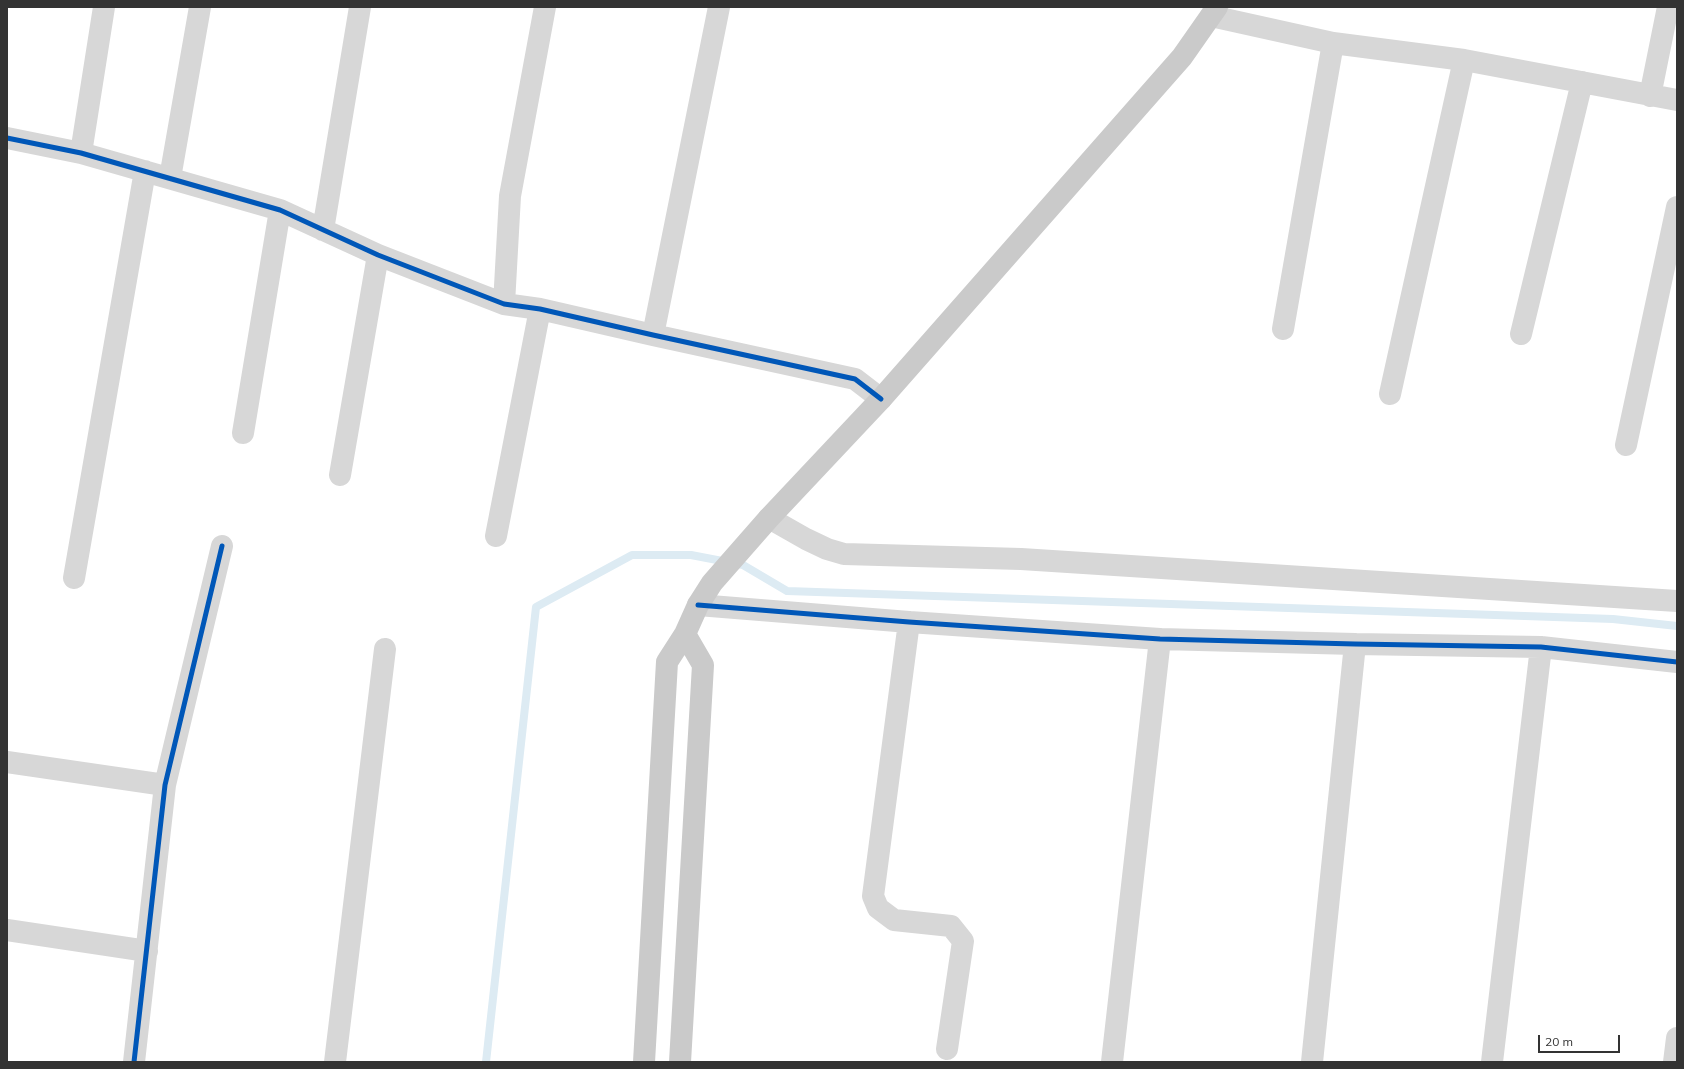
<!DOCTYPE html>
<html>
<head>
<meta charset="utf-8">
<style>
	body { margin:0 }
	#map { position:relative; width:1684px; height:1069px; overflow:hidden; background:#fff; font-family:Mulish,sans-serif }
	canvas { display:block }
	.frame { position:absolute; inset:0; border:8px solid #333; pointer-events:none }
	.scale { position:absolute; left:1538px; top:1035px; width:82px; height:18px; box-sizing:border-box; border:2px solid #333; border-top:0; padding-left:5px; font-size:12px; line-height:14px; white-space:nowrap; color:#333; -webkit-text-stroke:3px #fff; paint-order:stroke }
</style>
</head>
<body>
<div id="map">
<canvas width="1684" height="1069"></canvas>
<div class="frame"></div>
<div class="scale">20 m</div>
</div>
<script>
const context = document.querySelector('canvas').getContext('2d');
context.lineJoin = 'round';
const shape = rows => new Path2D(rows.map(r => 'M' + r).join(''));
function strokePath(path, color, width, dash) { context.strokeStyle = color; context.lineWidth = width; context.lineCap = dash ? 'butt' : 'round'; context.setLineDash(dash || []); context.stroke(path); }
const stream = shape([
	[486,1062,536,607,632,555,691,555,743,565,787,591,1613,619,1677,626]
]);
const minor = shape([
	[1211,16,1333,43,1464,60,1677,100],
	[1650,96,1668,7],
	[7,138,81,153,280,210,378,255,504,304,540,309,653,335,855,379,881,399],
	[81,153,104,7],
	[170,178,200,7],
	[323,230,360,7],
	[504,304,510,196,545,7],
	[1283,329,1333,43],
	[1521,334,1582,82],
	[653,335,719,7],
	[1390,394,1464,60],
	[243,433,280,210],
	[1626,445,1677,207],
	[340,475,378,255],
	[769,518,806,539,827,549,844,554,1021,559,1677,601],
	[496,536,540,309],
	[74,578,145,171],
	[698,605,909,622,1160,639,1355,644,1541,647,1677,662],
	[909,622,873,896,878,908,894,920,951,926,963,941,947,1049],
	[7,762,165,785],
	[7,930,147,951],
	[134,1062,165,785,222,546],
	[335,1062,385,649],
	[1112,1062,1160,639],
	[1312,1062,1355,644],
	[1492,1062,1541,647],
	[1674,1062,1677,1038]
]);
const major = shape([
	[644,1062,667,662,685,634,698,605,712,583,769,518,881,399,1182,57,1217,7],
	[680,1062,703,665,685,634]
]);
const cycleway = shape([
	[7,138,81,153,280,210,378,255,504,304,540,309,653,335,855,379,881,399],
	[698,605,909,622,1160,639,1355,644,1541,647,1677,662],
	[134,1062,165,785,222,546]
]);
strokePath(stream, '#ddebf3', 8);
strokePath(minor, '#d7d7d7', 22);
strokePath(major, '#cacaca', 22);
strokePath(cycleway, '#0057b8', 5);
</script>
</body>
</html>
